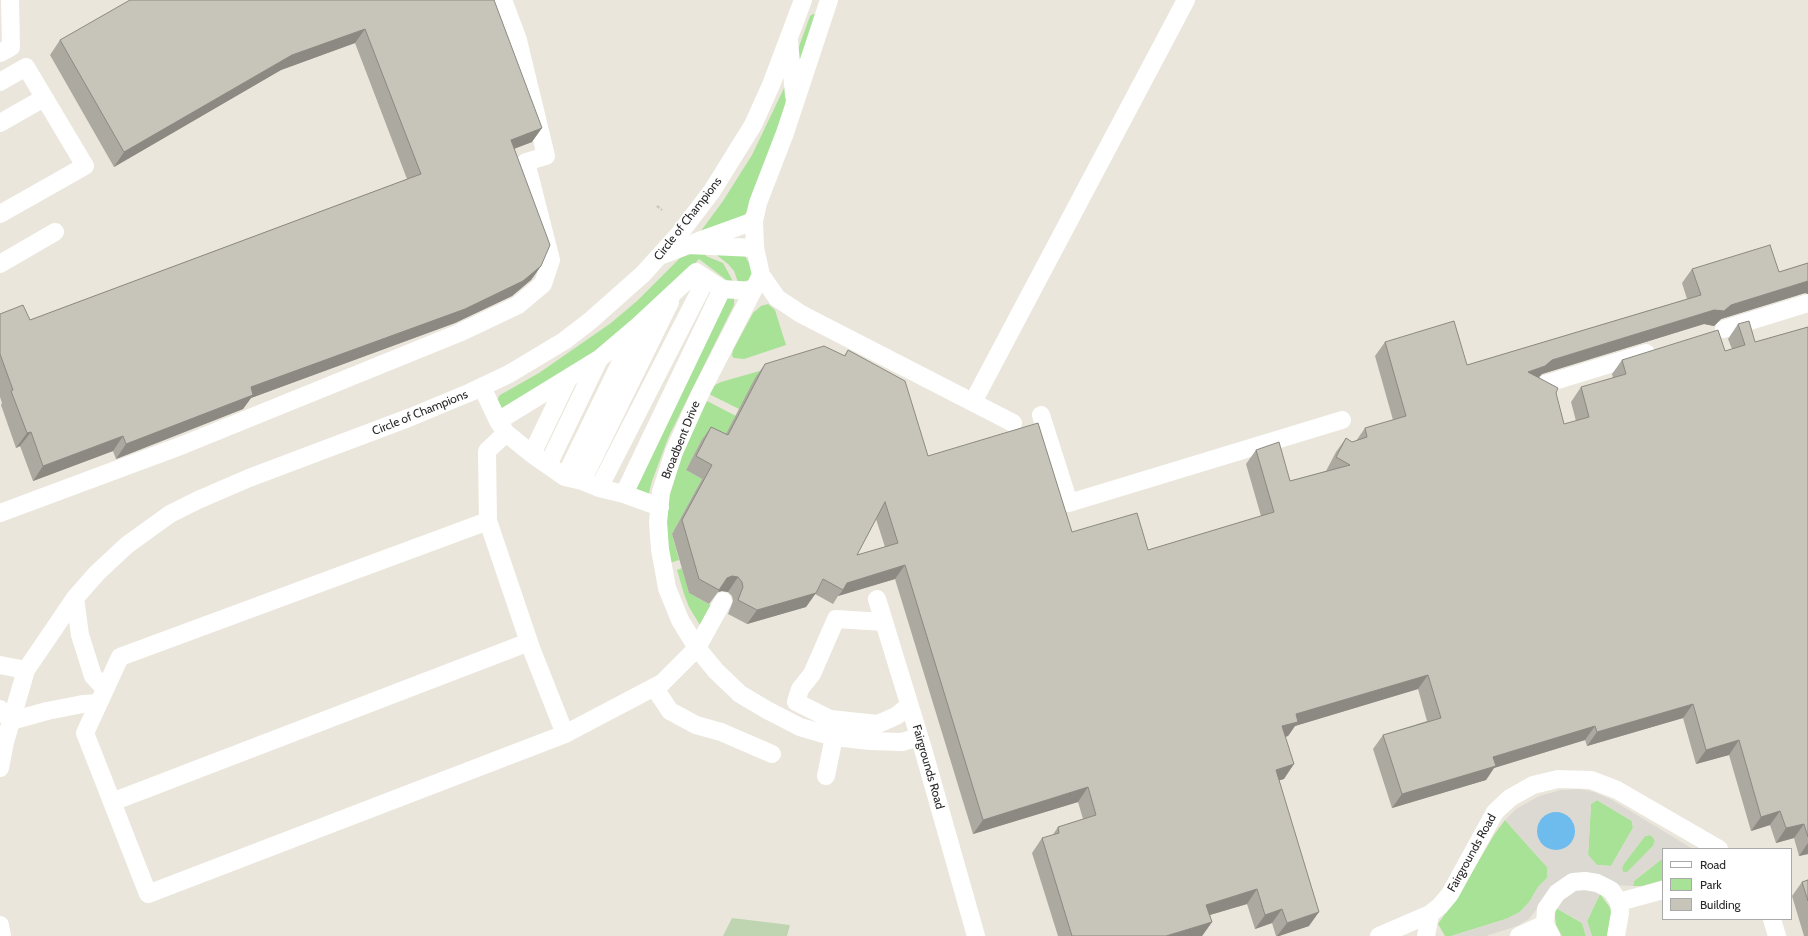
<!DOCTYPE html>
<html>
<head>
<meta charset="utf-8">
<style>
	body { margin:0 }
	#map { position:relative; width:1808px; height:936px; overflow:hidden; background:#ebe6db; font-family:Cabin,sans-serif }
	canvas { display:block }
	.legend { position:absolute; left:1662px; top:848px; width:130px; height:72px; box-sizing:border-box; background:#fff; border:1px solid #a9a9a9; margin:0; padding:5px 7px; list-style:none; font-size:12px; color:#292929 }
	.legend li { display:flex; align-items:center; gap:8px; height:20px }
	.legend b { width:20px; border:1px solid #a9a9a9 }
</style>
</head>
<body>
<div id="map">
<canvas width="1808" height="936"></canvas>
<ul class="legend">
<li><b style="height:5px;background:#fff"></b>Road</li>
<li><b style="height:11px;background:#a7e297"></b>Park</li>
<li><b style="height:11px;background:#c7c4ba"></b>Building</li>
</ul>
</div>
<script>
const context = document.querySelector('canvas').getContext('2d');
context.lineJoin = 'round';
function fillPath(path, color) { context.fillStyle = color; context.fill(path, 'evenodd'); }
const shape = rows => new Path2D(rows.map(r => 'M' + r).join(''));
function strokePath(path, color, width, dash) { context.strokeStyle = color; context.lineWidth = width; context.lineCap = dash ? 'butt' : 'round'; context.setLineDash(dash || []); context.stroke(path); }
function label(font, color, halo, rows, align = 'center') {
  context.font = font + ' Cabin,sans-serif'; context.lineWidth = 4; context.setLineDash([]); context.textBaseline = 'middle'; context.strokeStyle = halo; context.fillStyle = color; for (const [text, x, y, turn = 0] of rows) {
    context.save(); context.translate(x, y); context.rotate((+turn || 0) * Math.PI / 180); context.textAlign = isNaN(turn) ? turn : align; if (halo) context.strokeText(text, 0, 0); context.fillText(text, 0, 0); context.restore();
  }
}
const green = shape([
	[813,14,815,14,798,72,796,55,810,16],
	[785,86,786,108,746,213,743,217,698,235,723,201,752,155],
	[704,251,706,256,723,263,734,283,729,282,699,259,674,286,580,365,504,411,500,408,497,400,500,395,539,373,611,323,637,301,680,258,690,254],
	[714,253,745,256,752,268,752,275,749,283,747,280,739,285,734,271,728,264],
	[728,295,734,298,734,305,669,436,652,481,649,493,650,498,634,488],
	[768,304,775,310,786,345,744,359,734,358,732,356,733,350,753,313,761,306],
	[791,362,739,409,709,394,715,385,721,382],
	[707,401,736,416,718,450,701,441,686,470,702,479,672,534,679,560,670,563,666,528,668,501,687,438],
	[682,568,689,593,716,608,703,630,689,607,684,594,677,570],
	[1597,800,1632,821,1633,828,1611,866,1597,865,1588,855,1591,804],
	[1505,820,1547,867,1547,878,1538,887,1530,901,1520,912,1506,919,1451,936,1445,936,1438,924,1461,891,1494,835],
	[1650,835,1653,837,1655,841,1653,846,1627,873,1623,872,1622,868,1623,864,1645,836],
	[1663,858,1663,880,1642,886,1633,886,1634,881],
	[1600,894,1611,909,1612,917,1611,926,1607,936,1592,936,1587,921],
	[1556,908,1582,923,1586,936,1562,936,1556,925,1555,916]
]);
const cemetery = shape([
	[732,918,790,925,787,936,723,936]
]);
const plaza = shape([
	[1579,789,1594,792,1612,800,1693,849,1663,849,1663,858,1634,881,1633,886,1617,885,1600,877,1544,899,1529,919,1517,926,1486,936,1452,936,1506,919,1520,912,1530,901,1538,887,1547,878,1547,867,1505,820,1516,809,1539,796,1561,790],
	[1597,800,1632,821,1633,828,1611,866,1597,865,1588,855,1591,804],
	[1650,835,1653,837,1655,841,1653,846,1627,872,1623,872,1622,868,1624,864,1645,836],
	[1581,889,1595,891,1600,894,1587,921,1592,936,1586,936,1582,923,1578,920,1556,908,1568,893]
]);
const water = shape([
	'1537 831a19 19 0 1 1 38 0a19 19 0 1 1-38 0Z'
]);
const path = shape([
	[657,206,662,210]
]);
const minor = shape([
	[829,0,785,133,758,203,754,221,755,248,761,275,777,298,801,314,1013,423],
	[789,41,794,95],
	[0,53,11,47,10,0],
	[0,82,26,67,85,166,0,214],
	[0,123,44,98],
	[696,242,754,221],
	[662,255,688,245,755,248],
	[0,264,55,232],
	[761,275,700,394,674,452,661,492,658,522,660,549,667,588,680,620,697,648,716,671,740,694,767,710,800,727,834,737,870,741,902,742,919,737],
	[1724,329,1808,303],
	[568,379,532,454,565,477,582,481,599,488,624,494,660,507],
	[1545,384,1646,353],
	[482,387,498,421,506,433,532,454],
	[973,402,1186,0],
	[1041,415,1069,503,1342,420],
	[498,421,599,359,639,325,696,272,722,289,753,291],
	[506,433,487,451,488,521,531,648,565,734,662,683,697,648,723,601],
	[548,465,599,359],
	[565,477,636,331],
	[582,481,670,302],
	[599,488,706,279],
	[624,494,722,289],
	[0,513,183,445,459,333,518,305,543,284,551,260,526,162,546,156,518,40,503,0],
	[488,521,120,657,85,733,148,894,565,734],
	[75,598,80,635,93,676,105,689],
	[877,599,923,749,976,936],
	[884,622,836,619,812,674,800,689,796,702,830,719,878,724,896,716,909,706],
	[0,665,26,670],
	[654,687,670,711,696,725,721,732,772,754],
	[0,709,11,721,47,711,83,704,99,703],
	[0,768,5,742,26,670,75,598,97,573,127,545,170,514,198,500,249,478,411,417,471,392,509,374,564,341,590,321,643,274,680,233,712,191,753,125,771,85,803,0],
	[826,776,834,737],
	[112,802,529,642],
	[1619,902,1663,890],
	[1772,919,1777,936],
	[0,925,2,936],
	[1379,936,1430,914,1440,906,1450,894,1495,812,1510,798,1533,785,1558,779,1591,780,1617,790,1719,849],
	[1426,936,1430,914],
	[1519,936,1545,924],
	[1551,936,1545,924,1546,909,1557,893,1573,882,1585,881,1597,883,1611,890,1619,902,1620,913,1616,936]
]);
const wall = shape([
	[494,0,532,142,514,149,541,266,531,280,512,296,455,323,251,398,243,409,116,459,113,451,33,481,20,446,16,448,1,405,2,403,0,397,0,314,30,320,407,179,355,43,281,70,114,167,50,55,60,40],
	[1808,263,1808,294,1805,293,1721,319,1714,326,1704,324,1542,374,1539,377,1556,393,1564,424,1576,421,1571,402,1581,387,1613,378,1612,374,1622,360,1725,351,1732,349,1728,339,1738,324,1755,342,1808,327,1808,854,1799,856,1794,838,1776,843,1770,825,1751,831,1729,755,1696,764,1683,718,1587,746,1585,740,1494,768,1486,780,1392,808,1373,749,1383,735,1427,721,1418,689,1295,726,1288,736,1285,737,1284,779,1279,780,1309,926,1279,936,1276,936,1272,923,1255,929,1247,904,1210,915,1212,922,1202,936,1058,936,1032,853,1042,838,1052,836,1058,827,1083,819,1078,802,973,834,895,579,838,596,833,604,815,594,806,607,747,624,728,614,733,601,732,596,728,592,722,591,718,592,709,604,689,593,672,534,702,479,686,470,701,441,711,427,726,434,755,378,765,364,844,356,848,350,928,456,1072,532,1148,550,1261,516,1246,464,1256,450,1290,481,1326,471,1336,452,1346,438,1352,442,1356,441,1365,428,1393,420,1375,356,1385,342,1467,365,1687,299,1682,283,1692,269,1779,272],
	[876,519,885,547,857,555],
	[1808,880,1808,936,1804,936,1792,896,1802,882]
]);
const shadedWall = shape([
	[365,29,355,43,281,70,114,167,124,152,292,55],
	[542,128,532,142,500,154,511,140],
	[541,266,531,280,512,296,455,323,251,398,243,409,116,459,126,444,251,387],
	[1808,281,1808,294,1805,293,1721,319,1714,326,1704,324,1542,374,1535,381,1528,372,1552,360],
	[31,432,20,446,16,448,27,433],
	[123,436,113,451,33,481,43,466],
	[905,565,895,579,838,596,843,590,847,583],
	[732,576,738,577,728,592,722,591,718,592,727,578],
	[816,593,806,607,747,624,757,610],
	[1428,675,1418,689,1295,726,1288,736,1272,741,1282,726,1296,714],
	[1693,704,1683,718,1587,746,1597,732],
	[1595,726,1585,740,1494,768,1486,780,1392,808,1402,794,1493,757],
	[1739,740,1729,755,1696,764,1706,750],
	[1294,764,1284,779,1266,784,1276,770],
	[1088,787,1078,802,973,834,983,820],
	[1780,811,1770,825,1751,831,1761,817],
	[1804,824,1794,838,1776,843,1786,828],
	[1808,843,1808,854,1799,856],
	[1257,889,1247,904,1196,919,1206,905],
	[1282,909,1272,923,1255,929,1265,915],
	[1319,912,1309,926,1279,936,1277,936,1287,923],
	[1212,922,1202,936,1166,936]
]);
const building = shape([
	[130,0,494,0,542,128,511,140,550,245,541,266,523,281,465,309,251,387,253,395,126,444,123,436,43,466,31,432,27,433,11,391,13,390,0,354,0,314,23,305,30,320,421,174,365,29,292,55,124,152,60,40,130,0],
	[1770,245,1779,272,1808,263,1808,281,1731,305,1724,311,1714,310,1552,360,1545,366,1528,372,1558,388,1556,393,1564,424,1589,417,1581,387,1626,374,1622,360,1718,330,1725,351,1745,345,1738,324,1749,321,1755,342,1808,327,1808,837,1804,824,1786,828,1780,811,1761,817,1739,740,1706,750,1693,704,1597,732,1595,726,1493,757,1496,766,1402,794,1383,735,1441,718,1428,675,1296,714,1298,722,1282,726,1294,764,1276,770,1319,912,1287,923,1282,909,1265,915,1257,889,1206,905,1212,922,1166,936,1072,936,1042,838,1059,833,1058,827,1096,815,1088,787,983,820,905,565,847,583,843,590,823,579,816,593,757,610,738,600,743,587,742,582,738,577,732,576,727,578,719,590,699,579,682,520,712,465,696,456,711,427,728,435,765,364,824,346,845,356,848,350,905,381,928,456,1038,423,1072,532,1137,513,1148,550,1274,512,1256,450,1279,442,1290,481,1350,465,1336,457,1346,438,1352,442,1367,437,1365,428,1406,416,1385,342,1454,321,1467,365,1701,295,1692,269,1770,245],
	[885,502,898,543,857,555,885,502],
	[1808,880,1808,901,1802,882,1808,880]
]);
const streetNames = [
	["Circle of Champions",688,219,-52],
	["Circle of Champions",420,413,-22],
	["Broadbent Drive",681,440,-68],
	["Fairgrounds Road",928,767,74],
	["Fairgrounds Road",1472,853,-61]
];
fillPath(green, '#a7e297');
fillPath(cemetery, '#bfd5b2');
fillPath(plaza, '#dcd9d2');
fillPath(water, '#6ebcee');
strokePath(path, '#c7c7c7', 2.5, [3, 2]);
strokePath(minor, '#fff', 18);
fillPath(wall, '#aba9a0');
fillPath(shadedWall, '#8b8982');
fillPath(building, '#c7c4ba');
strokePath(building, '#8b8982', 1);
label('12px', '#292929', '#fff', streetNames);
</script>
</body>
</html>
